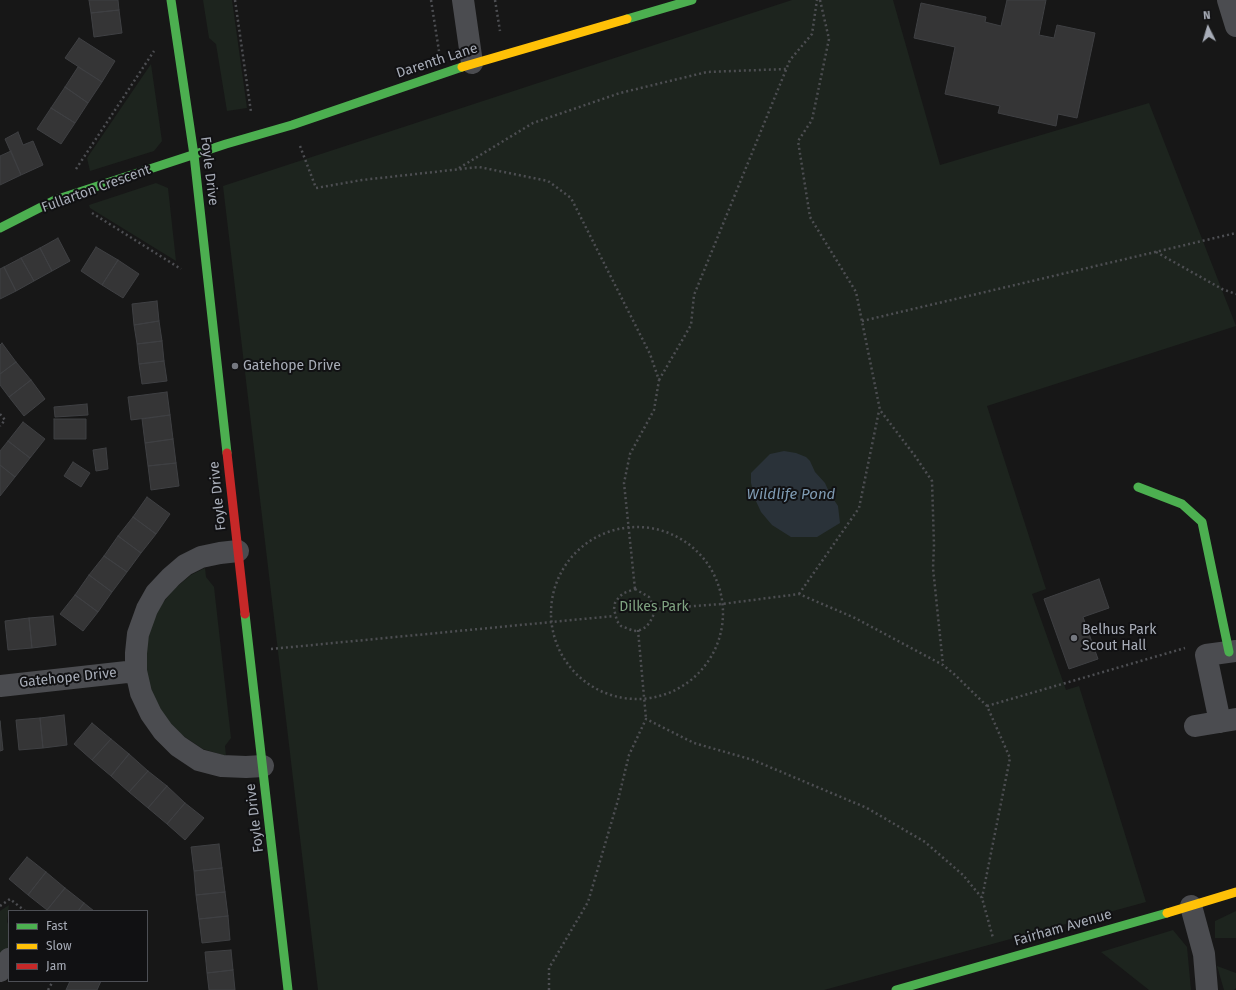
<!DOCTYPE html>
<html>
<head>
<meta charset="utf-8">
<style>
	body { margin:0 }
	#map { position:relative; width:1236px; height:990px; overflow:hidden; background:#171717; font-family:"Fira Sans",sans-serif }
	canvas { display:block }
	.legend { position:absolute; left:8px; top:910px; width:140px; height:72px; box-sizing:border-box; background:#111113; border:1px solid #4d4f55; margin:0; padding:5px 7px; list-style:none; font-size:12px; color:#a8adb8 }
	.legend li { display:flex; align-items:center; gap:8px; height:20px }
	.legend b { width:20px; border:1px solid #4d4f55 }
	.north { position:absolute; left:1188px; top:8px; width:40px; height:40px; -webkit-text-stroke:3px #111113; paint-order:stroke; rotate:355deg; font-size:11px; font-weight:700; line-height:16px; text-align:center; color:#a8adb8 }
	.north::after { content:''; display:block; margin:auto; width:14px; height:18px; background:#a8adb8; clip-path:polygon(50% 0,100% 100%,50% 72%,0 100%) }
</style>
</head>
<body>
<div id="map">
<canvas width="1236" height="990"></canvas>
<ul class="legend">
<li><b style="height:5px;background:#4caf50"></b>Fast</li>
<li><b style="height:5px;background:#ffc107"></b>Slow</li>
<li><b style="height:5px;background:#c62828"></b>Jam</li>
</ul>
<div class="north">N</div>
</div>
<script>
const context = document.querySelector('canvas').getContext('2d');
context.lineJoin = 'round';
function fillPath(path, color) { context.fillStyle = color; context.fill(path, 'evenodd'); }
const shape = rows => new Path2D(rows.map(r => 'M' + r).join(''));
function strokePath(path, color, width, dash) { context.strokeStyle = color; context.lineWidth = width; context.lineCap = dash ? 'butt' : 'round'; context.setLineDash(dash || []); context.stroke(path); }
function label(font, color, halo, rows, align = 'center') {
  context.font = font + ' "Fira Sans",sans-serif'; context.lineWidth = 4; context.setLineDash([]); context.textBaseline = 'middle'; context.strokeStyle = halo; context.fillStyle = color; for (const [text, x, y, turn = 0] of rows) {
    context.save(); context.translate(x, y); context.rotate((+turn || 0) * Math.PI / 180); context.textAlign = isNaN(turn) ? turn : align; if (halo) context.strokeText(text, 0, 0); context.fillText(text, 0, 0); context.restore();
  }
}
const green = shape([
	[203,0,232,0,247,108,227,111,216,44,209,38],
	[792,0,893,0,940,165,1149,103,1236,326,987,406,1046,589,1032,594,1066,690,1079,686,1146,902,824,990,318,990,223,186],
	[151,64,162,141,154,151,90,171,87,158],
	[156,183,168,188,176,261,90,208,89,205],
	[205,568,206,577,214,587,231,738,225,746,226,756,203,749,179,733,163,716,151,691,146,671,146,648,151,625,162,604,174,589,191,575],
	[9,905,7,922,9,925,9,951,0,961,0,911],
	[1236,911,1236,938,1215,938,1215,921],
	[1173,930,1187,947,1191,990,1149,990,1101,952],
	[1217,966,1236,973,1236,988,1234,990,1224,990]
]);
const water = shape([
	[784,451,796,453,806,457,810,461,815,472,825,483,830,494,838,506,840,523,817,537,791,537,772,525,761,512,755,499,751,483,751,473,770,454]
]);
const building = shape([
	[89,0,118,0,119,10,91,13,89,0],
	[1007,0,1046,0,1039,35,1054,38,1057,25,1095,33,1077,118,1058,114,1056,126,998,113,1000,106,945,94,955,47,914,38,921,3,986,17,985,22,1001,26,1007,0],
	[119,10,122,33,94,37,91,13,119,10],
	[79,38,115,61,102,82,65,58,79,38],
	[78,67,102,82,88,103,65,87,78,67],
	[65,87,88,103,75,123,51,108,65,87],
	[51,108,75,123,61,144,37,129,51,108],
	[18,132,23,145,33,141,43,165,21,175,5,139,18,132],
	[11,151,21,175,0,185,0,156,11,151],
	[58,238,70,261,52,271,40,248,58,238],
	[96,247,118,260,102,285,81,271,96,247],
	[40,248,52,271,34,281,21,258,40,248],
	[21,258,34,281,16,291,4,267,21,258],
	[118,260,139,274,123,298,102,285,118,260],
	[4,267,16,291,0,299,0,269,4,267],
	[157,301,159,321,134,325,132,304,157,301],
	[159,321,162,341,137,344,134,325,159,321],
	[162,341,164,361,139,364,137,344,162,341],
	[2,343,16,362,0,374,0,345,2,343],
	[164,361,167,381,142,384,139,364,164,361],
	[16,362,31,380,9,397,0,385,0,374,16,362],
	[31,380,45,399,24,416,9,397,31,380],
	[167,392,170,415,131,420,128,397,167,392],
	[87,404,88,415,55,417,54,407,87,404],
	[170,415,173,439,145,443,142,419,170,415],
	[54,419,86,419,86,439,54,439,54,419],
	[23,422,45,439,30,458,8,441,23,422],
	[173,439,176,463,148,466,145,443,173,439],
	[8,441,30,458,15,477,0,465,0,451,8,441],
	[106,448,108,469,96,471,93,450,106,448],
	[73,462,90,473,81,487,64,476,73,462],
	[176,463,179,486,151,490,148,466,176,463],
	[0,465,15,477,0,496,0,465],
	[147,497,170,514,156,534,133,517,147,497],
	[133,517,156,534,141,553,118,536,133,517],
	[118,536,141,553,127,572,104,556,118,536],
	[104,556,127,572,112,592,89,575,104,556],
	[89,575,112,592,98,612,75,595,89,575],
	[1099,579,1109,608,1083,617,1098,659,1069,669,1044,599,1099,579],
	[75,595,98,612,83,631,60,614,75,595],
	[53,616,56,645,32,648,29,618,53,616],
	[29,618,32,648,8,650,5,621,29,618],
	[64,715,67,745,43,748,40,718,64,715],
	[40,718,43,748,19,750,16,720,40,718],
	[0,721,3,750,0,751,0,721],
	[92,723,111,739,92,760,74,744,92,723],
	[111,739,129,754,111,776,92,760,111,739],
	[129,754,148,771,129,792,111,776,129,754],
	[148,771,167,786,148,808,129,792,148,771],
	[167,786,185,803,167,824,148,808,167,786],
	[185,803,204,818,185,840,167,824,185,803],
	[219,844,222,868,194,871,191,847,219,844],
	[27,857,46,872,28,895,9,879,27,857],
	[222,868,225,892,196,895,194,871,222,868],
	[46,872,65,888,47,910,28,895,46,872],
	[65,888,84,903,78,911,49,911,47,910,65,888],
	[225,892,228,916,199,919,196,895,225,892],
	[84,903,94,911,78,911,84,903],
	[228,916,230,940,202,943,199,919,228,916],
	[231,950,233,970,207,973,205,952,231,950],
	[233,970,235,990,209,990,207,973,233,970],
	[70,981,101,981,97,990,66,990,70,981]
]);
const path = shape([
	[235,0,251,112],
	[431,0,439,51],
	[495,0,500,31],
	[820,0,829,39,812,120,798,141,810,217,856,292,880,410,915,456,932,481,934,545,933,568,943,665],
	[300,146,316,188,362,180,479,167,548,181,571,198,650,354,659,380,654,410,630,454,624,483,635,589],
	[459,168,533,123,620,93,707,72,786,69],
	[76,169,154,51],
	[92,213,181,269],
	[1156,252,1222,289,1236,294],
	[862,321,1236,233],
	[659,380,691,325,694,295,790,60,812,34,817,0],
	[0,414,5,420,0,426],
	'551 613a86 86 0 1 1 172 0a86 86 0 1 1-172 0Z',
	[635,589,649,597,652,603,654,609,653,616,650,622,646,627,640,630,634,631,621,626,617,621,614,609,615,603,619,597,624,593,635,589],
	[799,594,859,508,879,411],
	[654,609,722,604,799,594,855,618,943,665,954,674,987,706,1010,758,982,898],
	[638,630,646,719],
	[271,649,614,616],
	[987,706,1185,648],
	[0,906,10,899,25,911],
	[48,990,53,981],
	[549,990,549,968,588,902,618,800,629,755,646,719,694,743,753,760,867,808,925,842,963,875,982,898,993,938]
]);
const street = shape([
	[463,0,472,63],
	[1228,0,1236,26],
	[238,551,220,553,201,557,185,565,171,577,156,593,147,609,138,634,136,653,136,671,141,693,151,714,163,731,178,746,199,760,222,766,246,767,263,766],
	[0,686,136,671],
	[1220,722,1206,655,1236,651],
	[1195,726,1236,719],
	[1191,906,1204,954,1207,990],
	[0,971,9,959]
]);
const fast = shape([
	[171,0,194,155,227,453],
	[627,19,692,0],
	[0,228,55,200,226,144,292,125,462,67],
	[1138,487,1182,504,1202,522,1229,652],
	[245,614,288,990],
	[896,990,1167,913]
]);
const slow = shape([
	[462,67,627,19],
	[1167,913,1236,892]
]);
const jam = shape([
	[227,453,245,614]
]);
const markers = [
	[235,366,4,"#757880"],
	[1074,638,4,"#757880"]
];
const streetNames = [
	["Darenth Lane",437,61,-18],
	["Foyle Drive",209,171,83],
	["Fullarton Crescent",96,189,-20],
	["Foyle Drive",218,496,-96],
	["Gatehope Drive",68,678,-6],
	["Foyle Drive",255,818,-97],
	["Fairham Avenue",1063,928,-16]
];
const poiNames = [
	["Gatehope Drive",243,366],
	["Belhus Park",1082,630],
	["Scout Hall",1082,646]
];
const parkNames = [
	["Dilkes Park",654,607]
];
const waterNames = [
	["Wildlife Pond",791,495]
];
fillPath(green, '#1d241e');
fillPath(water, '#2a3239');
fillPath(building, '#353536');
strokePath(building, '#3f4043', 1);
strokePath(path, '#4d4e52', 2.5, [2, 3]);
strokePath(street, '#4b4c50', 22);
strokePath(fast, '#4caf50', 9);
strokePath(slow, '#ffc107', 9);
strokePath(jam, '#c62828', 9);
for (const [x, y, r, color] of markers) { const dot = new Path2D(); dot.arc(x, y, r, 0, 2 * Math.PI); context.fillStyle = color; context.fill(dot); strokePath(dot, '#111113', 1.5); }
label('14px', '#a8adb8', '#111113', streetNames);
label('14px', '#a8adb8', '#111113', poiNames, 'left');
label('14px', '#7fa381', '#111113', parkNames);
label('italic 15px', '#7f9bb3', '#111113', waterNames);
</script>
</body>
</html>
